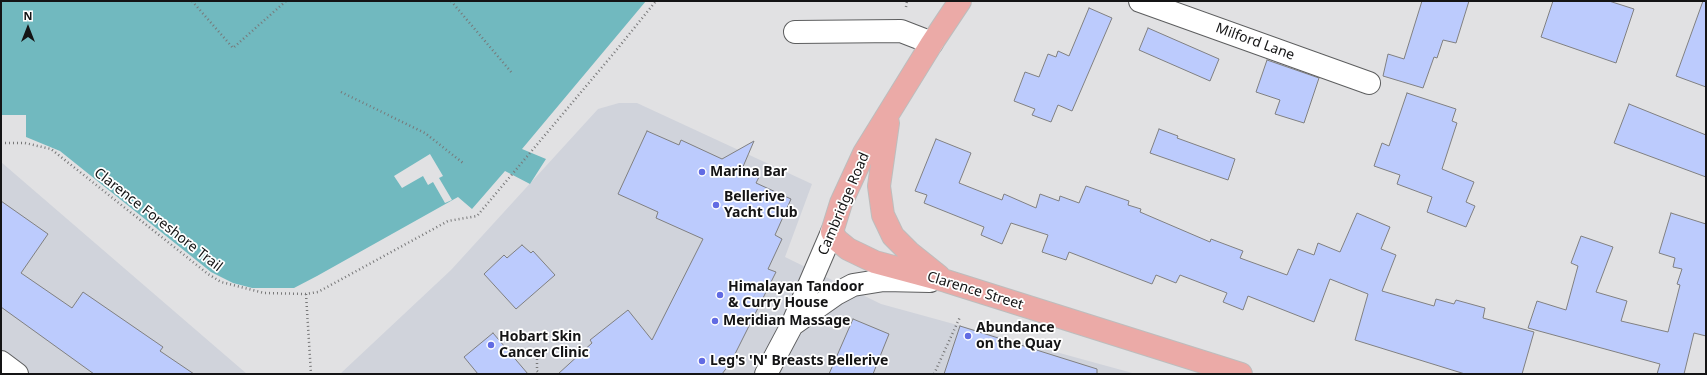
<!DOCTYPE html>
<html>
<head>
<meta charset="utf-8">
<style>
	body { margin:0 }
	#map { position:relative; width:1707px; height:375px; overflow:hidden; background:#e1e1e3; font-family:"Noto Sans",sans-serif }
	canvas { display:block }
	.frame { position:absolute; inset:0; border:2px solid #141415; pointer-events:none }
	.north { position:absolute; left:8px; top:8px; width:40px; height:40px; -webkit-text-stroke:3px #fff; paint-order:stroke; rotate:0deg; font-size:11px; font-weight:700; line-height:16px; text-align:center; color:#141415 }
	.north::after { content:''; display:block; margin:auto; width:14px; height:18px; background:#141415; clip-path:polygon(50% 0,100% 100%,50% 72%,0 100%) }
</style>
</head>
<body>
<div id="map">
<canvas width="1707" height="375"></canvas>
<div class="frame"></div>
<div class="north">N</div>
</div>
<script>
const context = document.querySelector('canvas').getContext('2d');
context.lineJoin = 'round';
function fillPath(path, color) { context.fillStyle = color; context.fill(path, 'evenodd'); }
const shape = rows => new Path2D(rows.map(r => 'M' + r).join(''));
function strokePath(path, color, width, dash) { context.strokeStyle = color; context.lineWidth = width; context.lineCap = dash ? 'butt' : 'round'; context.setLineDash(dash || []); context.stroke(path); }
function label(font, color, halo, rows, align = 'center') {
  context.font = font + ' "Noto Sans",sans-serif'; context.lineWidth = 3.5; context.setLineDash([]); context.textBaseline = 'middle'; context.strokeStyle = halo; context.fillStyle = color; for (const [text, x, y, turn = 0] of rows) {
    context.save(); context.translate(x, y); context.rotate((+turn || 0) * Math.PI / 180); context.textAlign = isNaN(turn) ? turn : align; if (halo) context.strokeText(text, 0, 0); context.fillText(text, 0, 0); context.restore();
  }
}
const built = shape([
	[619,103,637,103,812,184,785,257,881,304,1136,374,340,374,451,270,598,109],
	[1,162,247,374,1,374]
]);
const water = shape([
	[1,1,646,1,522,149,546,159,530,184,505,171,472,209,458,197,317,276,294,288,252,288,233,283,211,272,60,151,26,137,26,115,1,115]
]);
const pier = shape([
	[430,154,443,176,439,178,452,200,445,203,433,182,428,185,423,176,402,188,394,176]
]);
const building = shape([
	[1422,1,1469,1,1456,43,1443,40,1437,58,1434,57,1423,88,1383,76,1388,54,1404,59,1422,1],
	[1553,1,1609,1,1634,9,1616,63,1541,37,1553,1],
	[1703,1,1706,1,1706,87,1676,76,1703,1],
	[1089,8,1112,18,1072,111,1058,105,1051,122,1032,115,1035,109,1014,101,1025,72,1039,77,1048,54,1056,57,1058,51,1069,56,1089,8],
	[1148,28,1219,59,1210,81,1139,50,1148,28],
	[1267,60,1319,78,1304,123,1275,114,1280,100,1256,92,1267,60],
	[1407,93,1456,109,1452,121,1457,123,1442,169,1474,182,1466,202,1475,206,1466,227,1427,212,1432,197,1397,184,1400,175,1374,166,1382,143,1389,146,1407,93],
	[1629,104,1706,135,1706,177,1614,143,1629,104],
	[1159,129,1178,136,1177,138,1235,159,1228,180,1150,153,1159,129],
	[647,131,679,145,681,140,722,159,754,141,742,169,759,177,756,183,791,199,775,235,782,239,768,269,776,272,731,362,722,374,558,374,592,343,590,340,628,310,652,340,703,239,656,218,658,212,618,194,647,131],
	[936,139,971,153,959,183,1002,200,1004,194,1036,208,1040,194,1059,201,1060,196,1079,203,1086,186,1129,201,1128,205,1141,209,1140,212,1210,242,1211,239,1243,251,1240,258,1287,275,1298,249,1314,255,1318,243,1340,252,1357,213,1390,227,1381,249,1396,255,1382,291,1434,306,1436,299,1454,304,1456,300,1485,308,1483,318,1534,332,1522,374,1465,374,1355,340,1368,294,1330,279,1314,322,1248,296,1243,310,1223,302,1227,293,1180,275,1176,283,1156,275,1152,284,1069,252,1066,260,1042,252,1048,235,1011,223,1002,244,981,235,984,227,924,203,927,195,915,191,936,139],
	[1,201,48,234,21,273,72,308,83,292,163,347,160,351,194,374,94,374,1,307,1,201],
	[1671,213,1706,224,1706,336,1694,333,1684,374,1657,374,1660,364,1528,328,1537,301,1566,310,1578,266,1571,263,1581,236,1613,247,1596,292,1627,301,1621,321,1668,332,1680,285,1677,284,1682,269,1673,267,1675,258,1659,253,1671,213],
	[522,245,531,253,533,251,555,275,516,309,484,274,504,255,507,258,522,245],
	[853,319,889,334,873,374,829,374,853,319],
	[960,326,1097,369,1097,374,944,374,960,326],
	[493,333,528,374,478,374,464,357,493,333]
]);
const path = shape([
	[192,1,233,48,286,1],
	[451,1,512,73],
	[906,7,907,1],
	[341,92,425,133,463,163],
	[1,143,25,143,51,149,208,274,221,282,264,293,306,294,318,292,448,221,477,216,614,53,656,1],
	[306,294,311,374],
	[537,359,537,371,540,374],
	[934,374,960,317]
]);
const minor = shape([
	[1140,1,1369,83],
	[795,32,901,31,932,43],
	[792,325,836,294,853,285,884,280,930,281],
	[1,362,17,374],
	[766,374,792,325,832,232]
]);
const major = shape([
	[960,1,932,43,864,153,841,203,832,232,837,240,848,249,875,262,946,281,1241,374],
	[888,123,879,186,883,215,893,236,909,252,939,276]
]);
const markers = [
	[702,172,4,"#616be3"],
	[716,205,4,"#616be3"],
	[720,295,4,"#616be3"],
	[715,321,4,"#616be3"],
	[968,336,4,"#616be3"],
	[491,345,4,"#616be3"],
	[702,361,4,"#616be3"]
];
const streetNames = [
	["Milford Lane",1255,42,20],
	["Cambridge Road",844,204,-67],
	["Clarence Foreshore Trail",158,220,38],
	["Clarence Street",975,291,17]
];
const poiNames = [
	["Marina Bar",710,172],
	["Bellerive",724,197],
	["Yacht Club",724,213],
	["Himalayan Tandoor",728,287],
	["& Curry House",728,303],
	["Meridian Massage",723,321],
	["Abundance",976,328],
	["on the Quay",976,344],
	["Hobart Skin",499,337],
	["Cancer Clinic",499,353],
	["Leg's 'N' Breasts Bellerive",710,361]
];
fillPath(built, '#d0d3db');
fillPath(water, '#71b9bf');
fillPath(pier, '#e1e1e3');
fillPath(building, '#bccbfd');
strokePath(building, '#808081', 1);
strokePath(minor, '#5d5e5f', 24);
strokePath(major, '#bdbdbd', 24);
strokePath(path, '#777778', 2.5, [1, 3]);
strokePath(minor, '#fff', 22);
strokePath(major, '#ebaaa7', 22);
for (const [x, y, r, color] of markers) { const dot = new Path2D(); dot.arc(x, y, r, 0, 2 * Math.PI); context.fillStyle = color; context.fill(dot); strokePath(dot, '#fff', 1.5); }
label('14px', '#141415', '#fff', streetNames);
label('bold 14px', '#141415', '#fff', poiNames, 'left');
</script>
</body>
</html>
